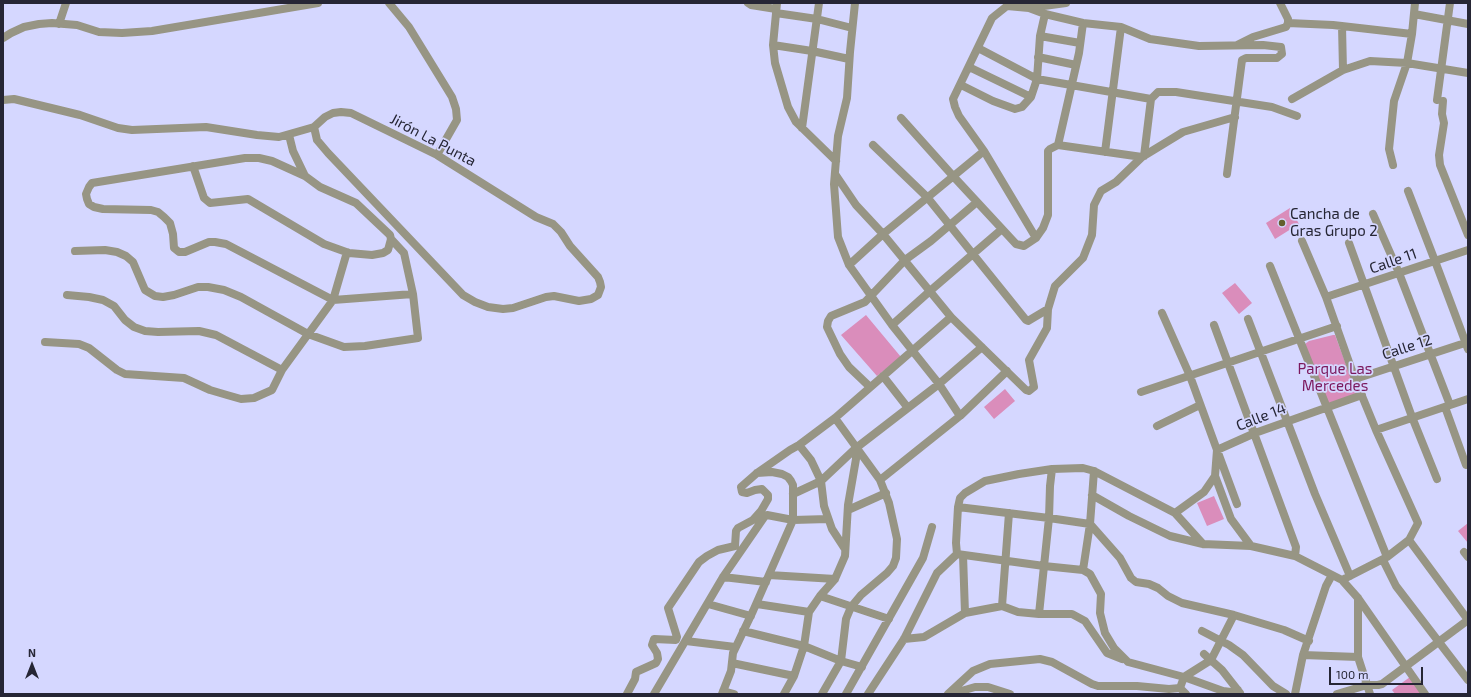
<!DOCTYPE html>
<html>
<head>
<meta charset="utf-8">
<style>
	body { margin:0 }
	#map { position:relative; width:1471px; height:697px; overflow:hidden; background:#d5d7ff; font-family:"Exo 2",sans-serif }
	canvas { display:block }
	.frame { position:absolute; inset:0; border:4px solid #262635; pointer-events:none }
	.north { position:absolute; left:12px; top:645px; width:40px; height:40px; -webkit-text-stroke:3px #d5d7ff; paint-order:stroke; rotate:0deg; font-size:11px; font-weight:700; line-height:16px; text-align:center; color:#262635 }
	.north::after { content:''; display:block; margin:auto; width:14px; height:18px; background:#262635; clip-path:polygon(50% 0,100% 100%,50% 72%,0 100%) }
	.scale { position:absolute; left:1329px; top:667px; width:94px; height:18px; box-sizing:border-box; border:2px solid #262635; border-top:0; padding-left:5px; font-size:12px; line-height:14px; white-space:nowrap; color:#262635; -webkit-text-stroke:3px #d5d7ff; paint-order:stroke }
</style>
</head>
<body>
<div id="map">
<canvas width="1471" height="697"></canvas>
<div class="frame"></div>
<div class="north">N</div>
<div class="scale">100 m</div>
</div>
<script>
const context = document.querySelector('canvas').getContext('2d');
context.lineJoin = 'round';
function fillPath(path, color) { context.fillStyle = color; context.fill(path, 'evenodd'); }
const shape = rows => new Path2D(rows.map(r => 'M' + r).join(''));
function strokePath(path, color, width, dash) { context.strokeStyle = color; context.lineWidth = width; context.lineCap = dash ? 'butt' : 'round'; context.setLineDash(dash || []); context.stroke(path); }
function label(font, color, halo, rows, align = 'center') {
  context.font = font + ' "Exo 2",sans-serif'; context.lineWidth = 3.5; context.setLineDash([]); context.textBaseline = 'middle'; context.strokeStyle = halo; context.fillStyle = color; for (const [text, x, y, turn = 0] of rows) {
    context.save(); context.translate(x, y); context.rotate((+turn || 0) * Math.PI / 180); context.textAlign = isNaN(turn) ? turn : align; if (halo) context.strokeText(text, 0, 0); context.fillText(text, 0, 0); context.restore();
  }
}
const green = shape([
	[1290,208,1299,224,1275,239,1266,223],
	[1235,283,1252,303,1239,314,1222,293],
	[866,315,901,357,877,376,841,335],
	[1333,335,1335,335,1357,394,1328,405,1305,344,1309,341],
	[1005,389,1015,401,994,419,984,407],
	[1214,496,1224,519,1207,526,1197,503],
	[1468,523,1468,543,1458,531],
	[1410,677,1421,694,1395,694,1392,690]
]);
const minor = shape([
	[389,3,409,27,452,97,456,109,457,120,437,155],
	[748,3,751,5,776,9],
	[777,3,773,45,775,63,788,107,796,122,836,161],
	[855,3,850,52,847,98,838,136,834,184,838,237,849,265,892,325,939,384,960,416],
	[1029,8,1045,14,1083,23,1121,27,1150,39,1199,46,1263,45,1281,47,1282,54,1277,58,1246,58,1242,60,1227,174],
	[776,13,817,19,852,28],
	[1414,14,1468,24],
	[1288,23,1333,25,1412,34],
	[59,24,66,3],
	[1342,26,1343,70],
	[1040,36,1080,43],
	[3,38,11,33,24,27,39,24,52,23,77,25,99,32,122,33,152,31,318,3],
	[773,45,812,51,849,59],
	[1237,45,1253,37,1286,27,1288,23,1288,19,1280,3],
	[978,48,1037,79,1151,99,1158,92,1176,92,1272,107,1297,116],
	[1038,57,1076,65],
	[969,67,1031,97],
	[961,85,993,101,1015,109,1022,107,1031,97,1037,79,1040,36,1045,14],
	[1292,99,1343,70,1370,61,1407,63,1468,73],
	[3,100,14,99,80,115,118,128,132,130,206,127,257,135,279,137,314,127,325,117,333,113,341,112,351,113,437,155,536,217,553,224,561,232,570,246,598,277,600,282,601,287,598,295,591,299,579,301,554,296,546,297,513,308,503,309,488,307,475,302,463,295,328,153,317,140,314,127],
	[1437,100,1450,3],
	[1443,101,1442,114,1444,123,1439,155,1440,165,1468,235],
	[901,118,953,176,1016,244,1024,246,1036,238,1043,228,1048,215,1048,151,1050,149,1058,145,1142,157],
	[802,128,819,3],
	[873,145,927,197,1026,320,1028,321,1048,309],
	[1058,145,1079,53,1083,23],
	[1105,152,1121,27],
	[1144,156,1151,99],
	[1393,165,1389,149,1394,101,1407,63,1412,34,1415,3],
	[193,166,204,198,210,203,248,199,324,244,349,253,372,255,383,253,388,250,391,239,390,235,356,203,320,187,305,176,293,151,289,135],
	[835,174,856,205,883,234,951,317,1026,390,1029,391,1034,387,1029,360,1047,328,1048,309,1055,286,1083,258,1092,235,1094,205,1101,191,1116,182,1142,157,1183,132,1235,117],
	[305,176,272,161,259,158,245,158,92,183,89,187,86,194,87,199,89,204,94,207,103,209,151,210,158,212,164,217,170,223,173,234,174,248,179,252,185,252,209,242,215,242,226,244,333,300,413,294],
	[1408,191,1435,261,1468,349],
	[1373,214,1399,273,1450,405],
	[1036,238,984,151,959,116,955,107,953,99,992,18,1007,6,1029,8,1066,3],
	[1302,241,1326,297,1355,379,1376,430,1418,523,1409,540,1387,557,1342,580],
	[1349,243,1412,417,1437,479],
	[75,251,105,250,117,252,126,256,133,262,145,290,155,296,163,297,174,295,198,287,208,287,224,290,241,297,308,334,344,347,365,346,418,338,413,294,404,253,391,239],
	[849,265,883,234,984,151],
	[1270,266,1387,557],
	[67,295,89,297,103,300,114,306,125,320,134,327,145,331,158,332,199,331,216,335,282,370],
	[1326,297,1468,250],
	[1248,319,1315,494,1350,576],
	[892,325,930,291,1002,229],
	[1214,325,1296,547,1295,556],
	[45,342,79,344,89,348,117,370,125,374,184,378,210,390,227,395,241,399,254,398,272,390,282,370,333,300,347,252],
	[883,376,908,408],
	[1355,379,1468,342],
	[870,387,849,367,840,354,827,327,828,321,831,316,865,302,905,260,931,241,977,202],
	[1141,392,1337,326],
	[1445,407,1466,465],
	[1157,426,1200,405],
	[1376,430,1468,399],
	[799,445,811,460,821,481,824,506,832,529,845,549],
	[1215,476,1231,519,1251,546,1295,556,1342,580,1358,598,1425,694],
	[880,480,960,416,1007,371],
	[793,494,821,481,856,448,939,384,982,347],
	[1092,495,1129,516,1170,536,1203,544,1251,546],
	[1237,504,1217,450,1255,433,1362,395],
	[958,507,1049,518,1090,524,1120,558,1131,578,1136,582,1149,584,1158,588,1168,596,1182,603,1234,615,1284,630,1309,641],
	[848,510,886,493],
	[1175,513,1203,544],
	[1409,540,1468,620],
	[1464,552,1468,557],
	[957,554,956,543,958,507,960,498,965,493,985,481,1019,474,1052,469,1083,468,1094,471,1175,513,1204,492,1215,476,1217,450,1190,376,1162,313],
	[957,554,1044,566,1083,570,1090,574,1101,594,1100,613,1105,633,1114,648,1128,662,1184,677,1223,691,1231,692,1238,690],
	[963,555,965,613],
	[1383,560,1396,586,1468,680],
	[1083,570,1090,524,1094,471],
	[769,575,835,579],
	[723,577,766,582],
	[820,596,889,619],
	[1358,598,1358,657,1370,694],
	[708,604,751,616],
	[757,604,809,612],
	[1002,606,1009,513],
	[1039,614,1049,518,1050,486,1052,469],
	[743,631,804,646,841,661,862,667],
	[1202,631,1229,645,1243,655,1273,686,1286,694],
	[904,639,924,637,965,613,1002,606,1018,612,1039,614,1072,614,1085,621,1107,653,1122,659],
	[686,641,735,647],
	[1204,654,1222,670,1240,693],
	[1303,655,1358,657],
	[732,663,794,676],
	[1180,688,1184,677,1211,660,1234,615],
	[1180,688,1186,694],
	[723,691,734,694],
	[627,694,635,679,636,672,656,663,658,659,657,653,652,645,654,639,676,640,677,637,668,608,699,562,707,556,718,550,735,546,736,531,738,528,753,520,761,511,768,499,768,495,762,489,755,490,747,493,742,492,741,487,757,473,790,450,799,445,835,418,951,317],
	[654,694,723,577,765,516,767,515,793,520,828,519],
	[722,694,731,671,733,653,753,611,793,520,793,485,791,481,788,477,782,474,772,472,757,473],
	[784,694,794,676,804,646,809,612,820,596,835,579,845,556,848,505,856,459,856,448],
	[822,694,841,661,846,619,851,607,861,595,887,573,893,566,896,558,897,539,889,503,880,480,835,418],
	[846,694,923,558,932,527],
	[868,694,904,639,937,573,957,554],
	[948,694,973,671,990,664,1040,659,1052,662,1092,684,1098,686,1137,686,1169,689,1180,688],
	[951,694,975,687,988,687,1010,694],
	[1295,694,1303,655,1326,586,1332,575],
	[1337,694,1367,685,1378,685,1382,684,1468,620]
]);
const markers = [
	[1282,223,4,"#645f2c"]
];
const streetNames = [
	["Jirón La Punta",433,140,28],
	["Calle 11",1393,261,-19],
	["Calle 12",1407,347,-18],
	["Calle 14",1261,417,-21]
];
const poiNames = [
	["Cancha de",1290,214],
	["Gras Grupo 2",1290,231]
];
const parkNames = [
	["Parque Las",1335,369],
	["Mercedes",1335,386]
];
fillPath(green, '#da8dbb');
strokePath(minor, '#979584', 8);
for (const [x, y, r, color] of markers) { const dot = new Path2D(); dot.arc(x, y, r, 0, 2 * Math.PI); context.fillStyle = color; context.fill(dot); strokePath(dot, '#d5d7ff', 1.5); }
label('15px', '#262635', '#d5d7ff', streetNames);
label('15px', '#262635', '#d5d7ff', poiNames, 'left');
label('15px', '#7b185d', '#d5d7ff', parkNames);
</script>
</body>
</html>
